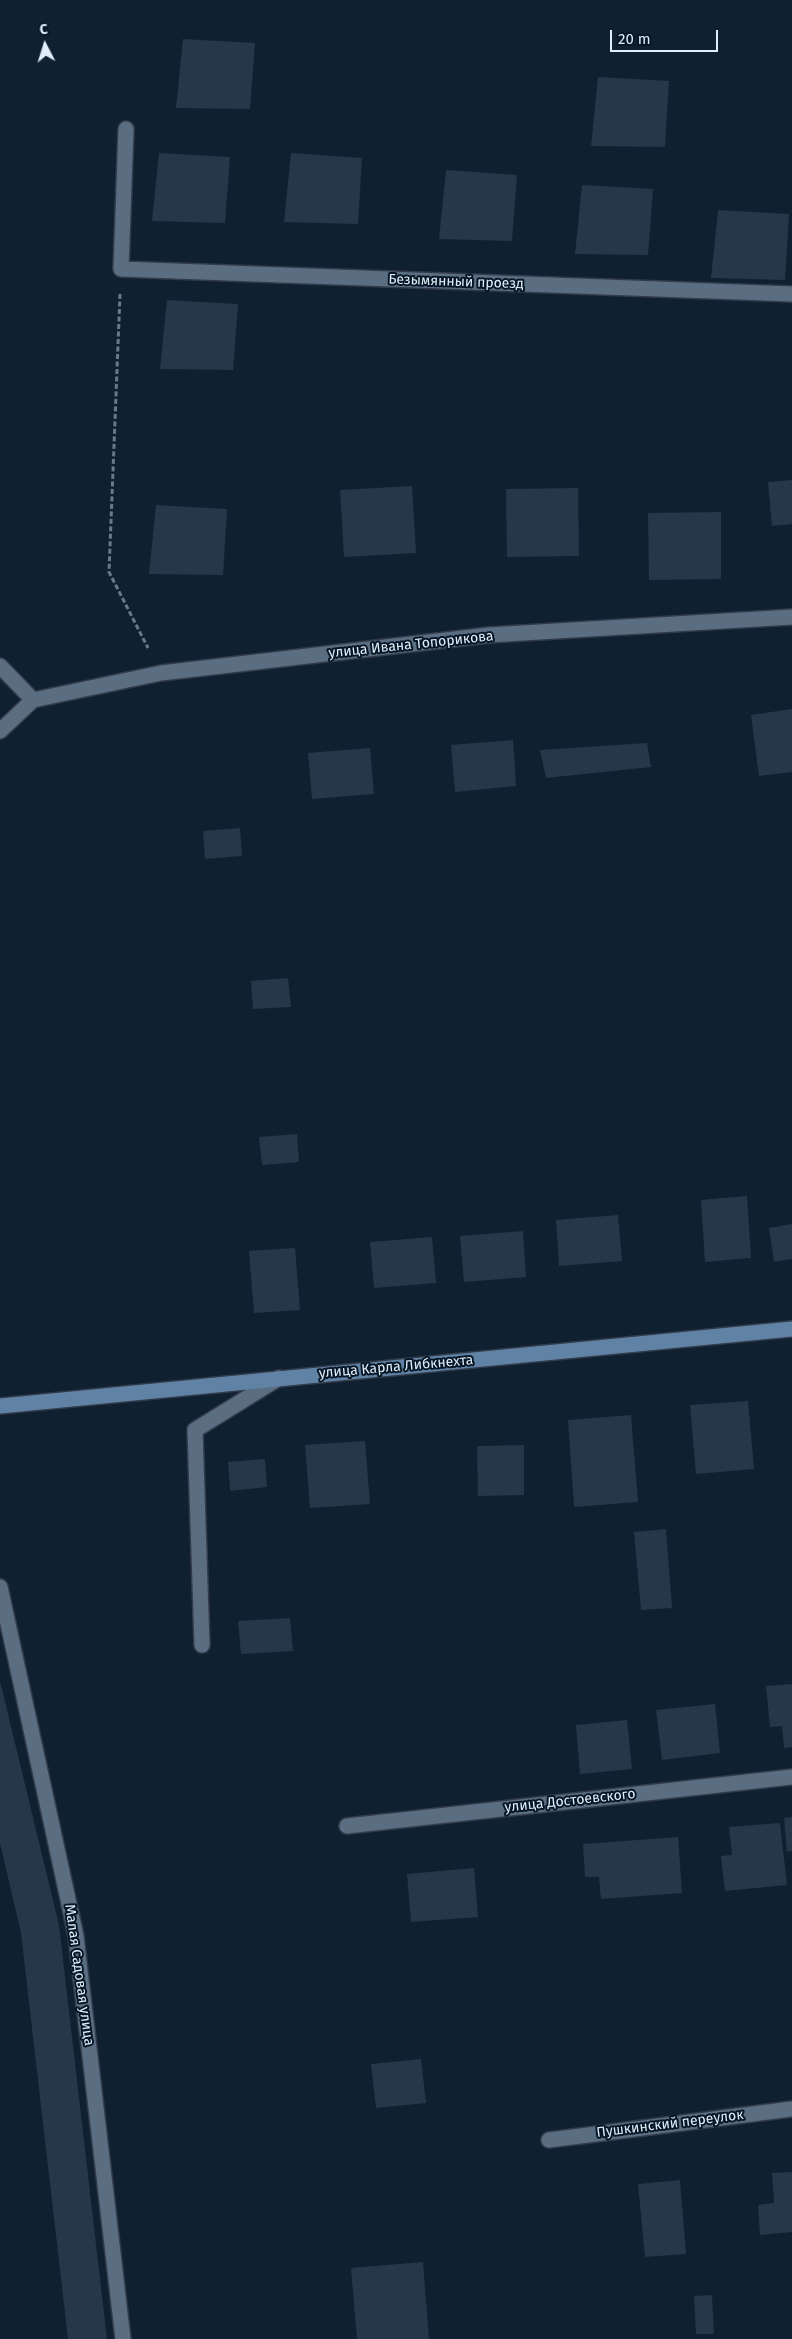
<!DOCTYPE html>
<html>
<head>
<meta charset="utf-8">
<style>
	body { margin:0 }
	#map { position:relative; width:792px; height:2339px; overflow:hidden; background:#0f2031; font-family:"Fira Sans",sans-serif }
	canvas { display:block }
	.north { position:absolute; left:20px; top:20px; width:50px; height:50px; -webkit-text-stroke:4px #061727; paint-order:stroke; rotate:355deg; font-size:14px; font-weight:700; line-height:20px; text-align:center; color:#e2edf9 }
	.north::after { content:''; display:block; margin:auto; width:18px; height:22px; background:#e2edf9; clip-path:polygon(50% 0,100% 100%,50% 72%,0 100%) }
	.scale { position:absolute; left:610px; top:30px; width:108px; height:22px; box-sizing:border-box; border:2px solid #e2edf9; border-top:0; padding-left:6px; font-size:15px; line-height:18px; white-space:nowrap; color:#e2edf9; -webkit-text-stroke:4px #061727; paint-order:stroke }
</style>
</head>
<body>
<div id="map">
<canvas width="792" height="2339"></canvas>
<div class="north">С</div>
<div class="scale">20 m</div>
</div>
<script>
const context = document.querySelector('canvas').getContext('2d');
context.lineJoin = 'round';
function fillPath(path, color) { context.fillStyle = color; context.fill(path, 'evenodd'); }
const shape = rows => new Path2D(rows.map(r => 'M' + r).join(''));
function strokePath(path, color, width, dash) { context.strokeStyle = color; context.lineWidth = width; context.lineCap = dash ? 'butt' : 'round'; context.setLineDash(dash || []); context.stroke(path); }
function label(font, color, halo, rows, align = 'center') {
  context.font = font + ' "Fira Sans",sans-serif'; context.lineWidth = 4; context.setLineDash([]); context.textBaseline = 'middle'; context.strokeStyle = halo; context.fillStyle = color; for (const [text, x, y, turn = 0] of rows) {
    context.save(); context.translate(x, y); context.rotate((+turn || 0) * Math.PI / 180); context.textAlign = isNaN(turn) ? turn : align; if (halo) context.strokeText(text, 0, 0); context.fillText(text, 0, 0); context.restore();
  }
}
const building = shape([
	[183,39,255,43,250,109,176,108],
	[598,77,669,81,665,147,591,146],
	[159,153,230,157,225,223,152,221],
	[291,153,362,158,358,224,284,222],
	[446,170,517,175,512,241,439,239],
	[582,185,653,189,648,255,575,254],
	[718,210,789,214,785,280,711,278],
	[167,300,238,304,233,370,160,369],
	[792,480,792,524,772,526,768,482],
	[412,486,416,553,344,557,340,490],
	[578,488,579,556,507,557,506,489],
	[156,505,227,509,223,575,149,574],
	[721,512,721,579,649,580,648,513],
	[792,709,792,772,759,776,751,715],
	[513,740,516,786,455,792,451,745],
	[647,743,651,767,546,778,540,750],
	[370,748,374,794,312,799,308,753],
	[240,828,242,856,205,859,203,831],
	[288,978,291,1007,253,1009,251,981],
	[297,1134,299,1162,262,1165,259,1137],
	[747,1196,751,1258,705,1262,701,1200],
	[618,1215,622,1261,559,1266,556,1220],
	[792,1224,792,1259,774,1262,769,1228],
	[523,1231,526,1277,464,1282,460,1236],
	[432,1237,436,1283,374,1288,370,1242],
	[295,1248,300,1310,254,1313,249,1251],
	[748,1401,754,1469,696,1474,690,1405],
	[631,1415,638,1502,574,1507,568,1420],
	[365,1441,370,1504,310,1508,305,1445],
	[524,1445,524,1495,478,1496,477,1446],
	[265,1459,267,1487,230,1491,228,1462],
	[666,1529,672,1608,641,1610,634,1532],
	[290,1618,293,1651,241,1654,238,1621],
	[0,1681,59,1925,107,2339,68,2339,21,1933,0,1843],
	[792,1684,792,1747,784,1748,782,1726,770,1727,766,1686],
	[715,1704,720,1753,662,1760,656,1710],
	[627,1720,632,1769,580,1774,576,1725],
	[792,1817,792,1851,787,1852,784,1818],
	[780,1823,787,1885,725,1891,721,1856,732,1855,729,1827],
	[678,1837,682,1893,601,1899,599,1877,585,1877,583,1844],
	[474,1868,478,1917,411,1922,407,1874],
	[421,2059,426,2103,376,2108,371,2064],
	[792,2172,792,2232,760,2235,758,2205,774,2203,772,2173],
	[680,2180,686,2254,645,2257,638,2184],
	[423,2262,429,2339,357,2339,351,2268],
	[712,2295,714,2334,696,2334,694,2296]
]);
const path = shape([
	[120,294,109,572,148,648]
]);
const lane = shape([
	[0,666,33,700,0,731],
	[202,1645,195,1430,279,1378]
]);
const street = shape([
	[126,129,121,269,792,294],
	[33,700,161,673,489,635,792,617],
	[0,1587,76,1936,123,2339],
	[347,1826,792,1777],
	[549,2140,792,2109]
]);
const secondary = shape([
	[0,1406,792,1329]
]);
const streetNames = [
	["Безымянный проезд",456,282,2],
	["улица Ивана Топорикова",411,645,-6],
	["улица Карла Либкнехта",396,1367,-5],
	["улица Достоевского",570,1801,-6],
	["Малая Садовая улица",79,1975,82],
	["Пушкинский переулок",670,2124,-7]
];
fillPath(building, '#253749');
strokePath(lane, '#323b4a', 18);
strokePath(street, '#323b4a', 18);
strokePath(secondary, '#323b4a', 18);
strokePath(path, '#6a7987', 3, [5, 2.5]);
strokePath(lane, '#5a6d81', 15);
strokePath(street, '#5a6d81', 15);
strokePath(secondary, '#6083a5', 15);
label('14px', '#e2edf9', '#061727', streetNames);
</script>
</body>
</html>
